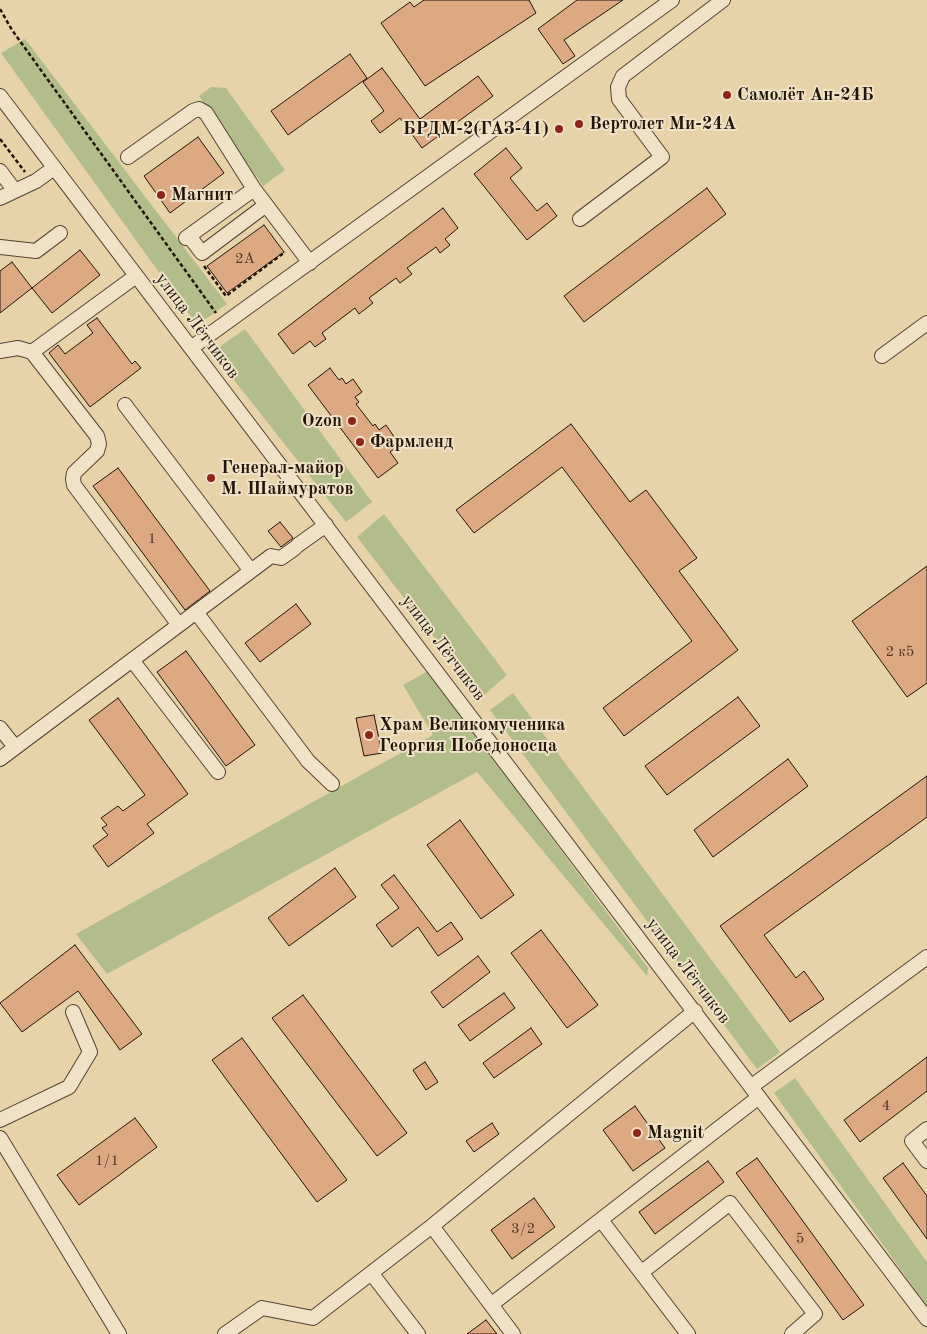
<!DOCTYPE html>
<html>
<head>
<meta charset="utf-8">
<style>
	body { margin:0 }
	canvas { display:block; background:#e6d3a8 }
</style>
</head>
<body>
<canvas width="927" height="1334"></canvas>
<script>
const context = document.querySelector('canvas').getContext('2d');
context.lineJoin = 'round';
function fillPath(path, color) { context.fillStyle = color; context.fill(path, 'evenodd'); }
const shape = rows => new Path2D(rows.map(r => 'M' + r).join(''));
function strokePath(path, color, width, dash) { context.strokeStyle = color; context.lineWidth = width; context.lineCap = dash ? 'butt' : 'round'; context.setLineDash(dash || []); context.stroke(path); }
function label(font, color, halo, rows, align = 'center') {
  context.font = font + ' "Old Standard TT",serif'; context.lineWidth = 4; context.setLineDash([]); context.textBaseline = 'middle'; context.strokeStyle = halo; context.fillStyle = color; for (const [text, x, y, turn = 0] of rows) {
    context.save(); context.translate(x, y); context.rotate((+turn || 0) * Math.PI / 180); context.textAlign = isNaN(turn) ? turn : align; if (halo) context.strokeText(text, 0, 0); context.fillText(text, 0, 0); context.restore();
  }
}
const green = shape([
	[25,39,227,304,197,325,1,53],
	[211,87,226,88,285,170,263,186,199,96],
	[245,329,372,502,346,522,212,352],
	[384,514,507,675,481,698,357,537],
	[428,671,648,968,647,976,477,772,107,974,76,934,433,735,403,685],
	[513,693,780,1052,757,1069,490,710],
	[795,1078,927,1262,927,1306,774,1093]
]);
const building = shape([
	[424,0,529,0,536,13,425,86,381,23,410,2,414,7,424,0],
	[577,0,623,0,564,40,575,56,563,64,538,29,577,0],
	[350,54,367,78,288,135,271,111,350,54],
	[382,68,420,119,478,76,493,96,422,148,400,118,380,133,371,121,384,111,363,82,382,68],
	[198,137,224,173,170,213,144,176,198,137],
	[506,148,522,168,510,178,537,211,547,203,557,216,527,240,474,174,506,148],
	[707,188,726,214,584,322,564,296,707,188],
	[443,208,458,228,445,239,450,245,440,253,436,247,407,268,412,274,400,283,396,278,369,298,373,303,359,314,355,308,322,333,326,339,315,347,310,341,293,354,278,334,443,208],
	[264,225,284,252,227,293,207,266,264,225],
	[80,250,100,275,52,313,32,288,80,250],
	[12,262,32,288,0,313,0,271,12,262],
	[97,318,132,364,135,361,141,368,90,407,49,353,58,345,65,354,93,333,87,325,97,318],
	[330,368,339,380,342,378,346,384,353,379,362,392,355,397,359,402,356,404,373,426,375,424,379,430,386,425,395,438,389,443,394,449,390,452,398,463,378,478,308,385,330,368],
	[571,424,630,502,646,490,697,558,679,571,738,650,624,736,603,708,692,641,562,467,474,533,456,510,571,424],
	[118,468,210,591,185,610,93,486,118,468],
	[280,522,293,538,281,547,268,531,280,522],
	[927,566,927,683,907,697,852,621,927,566],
	[296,604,311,624,260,662,245,643,296,604],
	[186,651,255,745,226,766,157,672,186,651],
	[738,697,760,726,667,795,645,766,738,697],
	[118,698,188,794,147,824,154,833,108,867,93,846,108,835,102,828,107,825,101,818,118,806,123,811,145,795,89,720,118,698],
	[374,715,382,753,364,756,356,718,374,715],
	[788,759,808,786,713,857,694,830,788,759],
	[927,776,927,817,764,935,796,978,804,971,824,999,790,1022,720,926,927,776],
	[460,820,514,895,481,919,427,845,460,820],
	[335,868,356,897,289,946,268,918,335,868],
	[394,875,437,932,451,922,463,939,438,956,418,927,392,947,376,925,399,908,381,885,394,875],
	[541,930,598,1005,567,1028,511,953,541,930],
	[75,945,142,1034,120,1050,78,991,22,1032,0,1003,75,945],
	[478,956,490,972,443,1008,431,992,478,956],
	[504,993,515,1008,470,1041,458,1025,504,993],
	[303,995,407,1133,377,1156,272,1018,303,995],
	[531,1028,542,1044,494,1078,483,1063,531,1028],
	[242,1038,347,1180,317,1202,212,1060,242,1038],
	[927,1057,927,1091,860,1142,844,1120,927,1057],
	[425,1062,438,1082,426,1090,413,1070,425,1062],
	[635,1106,665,1148,633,1171,603,1130,635,1106],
	[135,1118,157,1147,79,1205,57,1175,135,1118],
	[492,1123,499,1134,474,1152,466,1141,492,1123],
	[757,1158,864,1305,843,1320,736,1173,757,1158],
	[708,1161,724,1182,655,1234,639,1212,708,1161],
	[903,1163,927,1196,927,1239,883,1178,903,1163],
	[534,1198,555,1227,512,1259,491,1230,534,1198],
	[486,1320,497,1334,467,1334,486,1320]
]);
const path = shape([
	[0,9,12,30,216,313],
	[0,139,25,172],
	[204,266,226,296,285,252]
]);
const minor = shape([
	[0,96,927,1319],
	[128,157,193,111,199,109,206,113,254,189,186,238],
	[0,171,15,191],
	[254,189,310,263],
	[0,198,36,181,54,168],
	[580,219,662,157,619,99,618,87,623,76,723,0],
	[189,236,202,253,266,205],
	[0,247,36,251,60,233],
	[136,276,32,352,97,436,99,444,97,451,74,473,73,479,74,485,179,625],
	[191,348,672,0],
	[0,351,18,348,32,352],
	[882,356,927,323],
	[125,405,251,571],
	[298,545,326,525],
	[196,612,308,761,332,784],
	[132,660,218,772],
	[0,728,15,747],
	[0,759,271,556,281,558,295,548],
	[752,1086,927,957],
	[0,1120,69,1087,90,1052,73,1012],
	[927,1129,912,1141,927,1161],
	[0,1138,119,1334],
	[601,1220,688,1334],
	[432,1226,513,1334],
	[642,1272,730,1203,815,1314,792,1334],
	[372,1274,418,1334],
	[492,1304,759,1097],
	[225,1334,262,1308,313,1318,432,1226,695,1011]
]);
const markers = [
	[727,95,5,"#8f2418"],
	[579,124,5,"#8f2418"],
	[559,129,5,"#8f2418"],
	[161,195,5,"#8f2418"],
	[352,421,5,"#8f2418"],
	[360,442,5,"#8f2418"],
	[211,478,5,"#8f2418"],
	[369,735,5,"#8f2418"],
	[637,1133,5,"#8f2418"]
];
const numberNames = [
	["2А",245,259],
	["1",152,539],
	["2 к5",900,652],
	["4",886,1106],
	["1/1",107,1161],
	["3/2",523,1229],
	["5",800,1239]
];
const poiNames = [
	["Самолёт Ан-24Б",737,95],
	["Вертолет Ми-24А",589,124],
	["БРДМ-2(ГАЗ-41)",549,129,"right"],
	["Магнит",171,195],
	["Ozon",342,421,"right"],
	["Фармленд",370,442],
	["Генерал-майор",221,468],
	["М. Шаймуратов",221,489],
	["Храм Великомученика",379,725],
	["Георгия Победоносца",379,746],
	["Magnit",647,1133]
];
const streetNames = [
	["улица Лётчиков",197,326,53],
	["улица Лётчиков",443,648,53],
	["улица Лётчиков",688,971,53]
];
fillPath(green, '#b2bd8a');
fillPath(building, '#dca982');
strokePath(building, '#22150c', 1);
strokePath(minor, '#534433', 16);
strokePath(path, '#22150c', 2.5, [4, 2.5]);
strokePath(minor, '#efe2c6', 14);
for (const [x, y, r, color] of markers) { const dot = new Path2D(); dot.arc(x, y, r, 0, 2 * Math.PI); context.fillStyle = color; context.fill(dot); strokePath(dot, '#efe2c6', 2); }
label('15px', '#503a2a', null, numberNames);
label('bold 18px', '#22150c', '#efe2c6', poiNames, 'left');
label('18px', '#22150c', '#efe2c6', streetNames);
</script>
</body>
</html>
